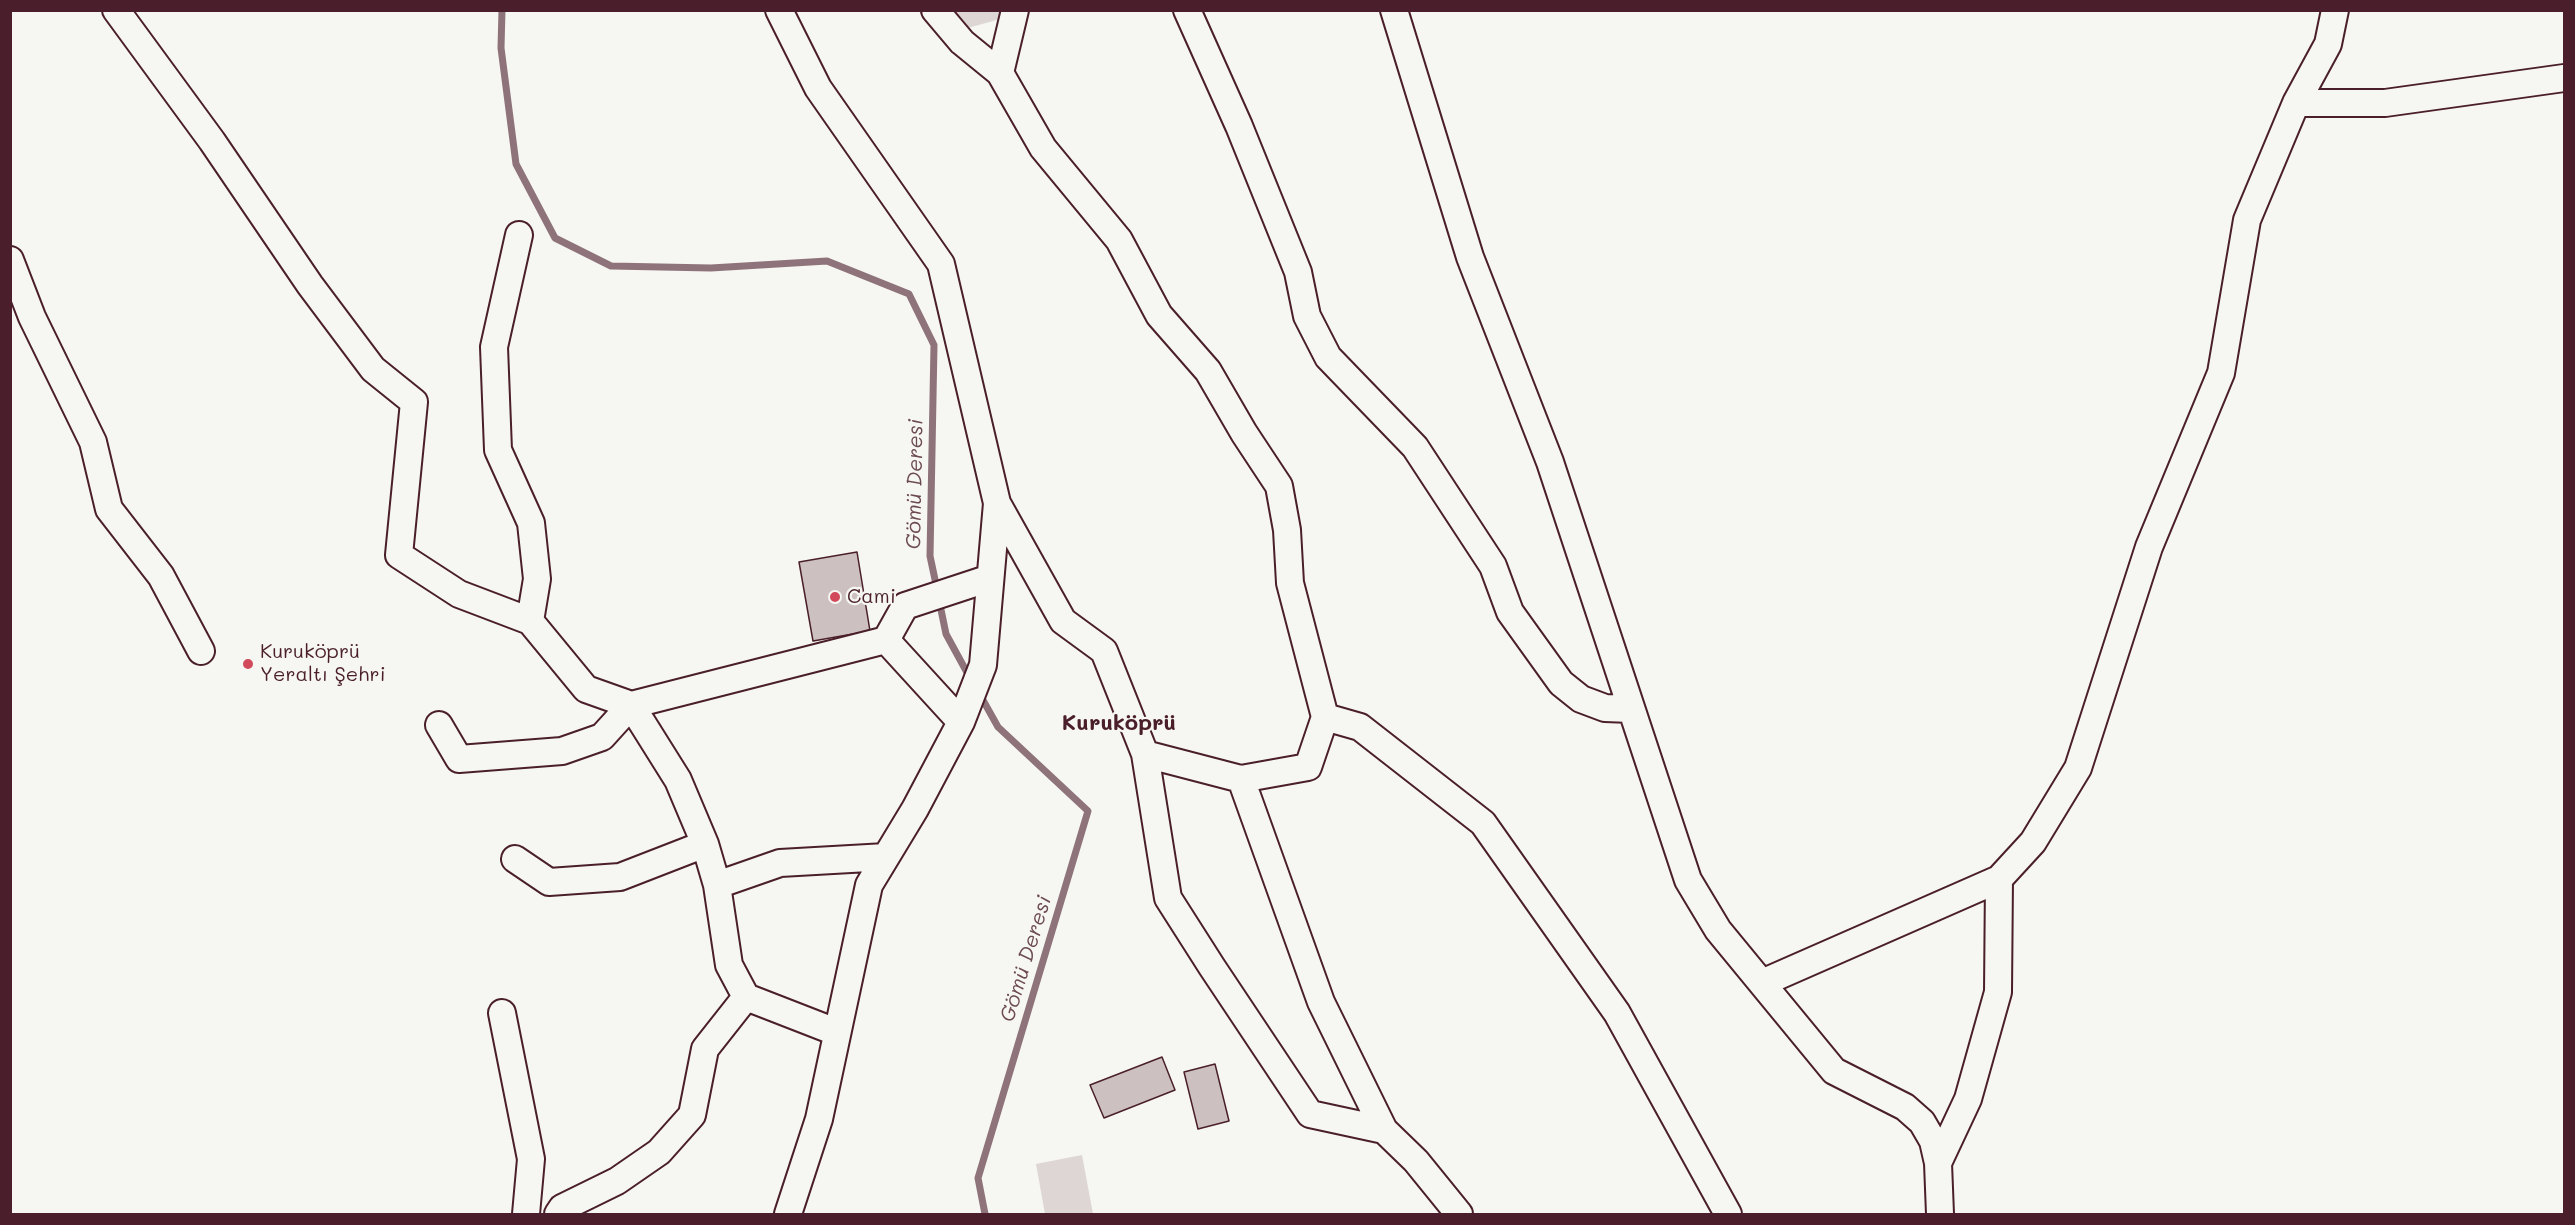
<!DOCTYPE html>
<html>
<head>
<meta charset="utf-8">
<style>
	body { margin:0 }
	#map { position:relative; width:2575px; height:1225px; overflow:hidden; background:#f6f6f2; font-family:Mali,sans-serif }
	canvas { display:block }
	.frame { position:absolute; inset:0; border:12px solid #4a1f2b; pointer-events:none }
</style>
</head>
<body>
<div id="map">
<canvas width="2575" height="1225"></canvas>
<div class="frame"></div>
</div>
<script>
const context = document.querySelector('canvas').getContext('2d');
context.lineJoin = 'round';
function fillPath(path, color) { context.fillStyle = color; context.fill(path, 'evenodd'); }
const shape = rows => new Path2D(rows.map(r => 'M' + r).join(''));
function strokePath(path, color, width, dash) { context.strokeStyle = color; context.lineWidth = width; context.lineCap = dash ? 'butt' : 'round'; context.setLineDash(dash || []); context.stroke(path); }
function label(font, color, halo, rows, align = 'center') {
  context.font = font + ' Mali,sans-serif'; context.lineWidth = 4.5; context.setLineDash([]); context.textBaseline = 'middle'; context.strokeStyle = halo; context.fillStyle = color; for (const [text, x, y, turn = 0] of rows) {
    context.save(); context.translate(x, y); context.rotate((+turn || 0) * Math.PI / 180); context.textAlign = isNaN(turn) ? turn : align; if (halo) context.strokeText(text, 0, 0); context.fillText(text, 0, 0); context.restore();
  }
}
const green = shape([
	[948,11,1004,11,1004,18,964,29],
	[1082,1155,1093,1214,1045,1214,1036,1164]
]);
const stream = shape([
	[502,10,501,48,516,164,555,238,611,266,711,268,827,261,909,294,934,345,930,556,937,589],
	[939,600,946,634,970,678],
	[979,693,998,727,1088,811,978,1178,985,1214]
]);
const building = shape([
	[857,552,870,631,813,641,799,562,857,552],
	[1162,1057,1175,1090,1104,1118,1090,1085,1162,1057],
	[1215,1064,1229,1121,1198,1129,1184,1072,1215,1064]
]);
const minor = shape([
	[116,10,212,141,310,285,373,369,414,402,399,555,459,594,530,621,586,689,631,705,886,640,905,606,990,578],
	[779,10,818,88,941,264,997,503,983,665,961,722,915,809,869,885,819,1119,788,1214],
	[935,10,962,42,1000,73,1043,148,1119,240,1159,315,1208,371,1244,433,1279,486,1287,530,1290,583,1325,717,1308,767,1241,779,1145,754],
	[1187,10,1239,126,1298,272,1307,316,1328,357,1415,447,1493,566,1510,612,1561,683,1581,699,1605,708,1631,709],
	[1394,10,1470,257,1550,462,1688,880,1718,930,1834,1071,1905,1107,1922,1122,1933,1141,1938,1163,1940,1214],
	[1000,73,1015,10],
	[2296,103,2385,103,2564,78],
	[519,235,494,347,498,450,531,523,537,579,530,621],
	[10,260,32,317,93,442,109,509,161,576,201,651],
	[997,503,1063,621,1104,651,1145,754,1168,898,1212,967,1310,1114,1384,1130,1416,1161,1459,1214],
	[886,640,961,722],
	[1325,717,1360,727,1483,823,1617,1013,1728,1214],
	[439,725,459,759,562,751,602,737,631,705,678,780,705,844,717,885,729,965,746,997,836,1032],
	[1241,779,1321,1002,1384,1130],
	[515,859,549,882,620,877,705,844],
	[717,885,780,863,886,857],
	[1762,983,1999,879],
	[502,1013,531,1159,526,1214],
	[1938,1163,1968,1099,1998,992,1999,879,2033,842,2078,768,2149,547,2221,373,2247,220,2296,103,2328,44,2335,10],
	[558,1214,562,1208,617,1181,659,1152,692,1115,705,1049,746,997]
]);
const markers = [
	[835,597,6,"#d1495b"],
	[248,664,6,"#d1495b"]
];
const poiNames = [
	["Cami",847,597],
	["Kuruköprü",260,652],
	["Yeraltı Şehri",260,675]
];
const waterNames = [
	["Gömü Deresi",915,484,-89],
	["Gömü Deresi",1026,959,-73]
];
const quarterNames = [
	["Kuruköprü",1119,723]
];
fillPath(green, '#ddd6d5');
strokePath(stream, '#8e747a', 7);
fillPath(building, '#ccc1c0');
strokePath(building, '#4a1f2b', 1.5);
strokePath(minor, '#4a1f2b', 30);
strokePath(minor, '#f6f6f2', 26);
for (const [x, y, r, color] of markers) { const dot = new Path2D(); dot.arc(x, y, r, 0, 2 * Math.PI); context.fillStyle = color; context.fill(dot); strokePath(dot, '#f6f6f2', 2); }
label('20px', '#4a1f2b', '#f6f6f2', poiNames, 'left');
label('italic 21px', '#6c4a52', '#f6f6f2', waterNames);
label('bold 22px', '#4a1f2b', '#f6f6f2', quarterNames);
</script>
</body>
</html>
